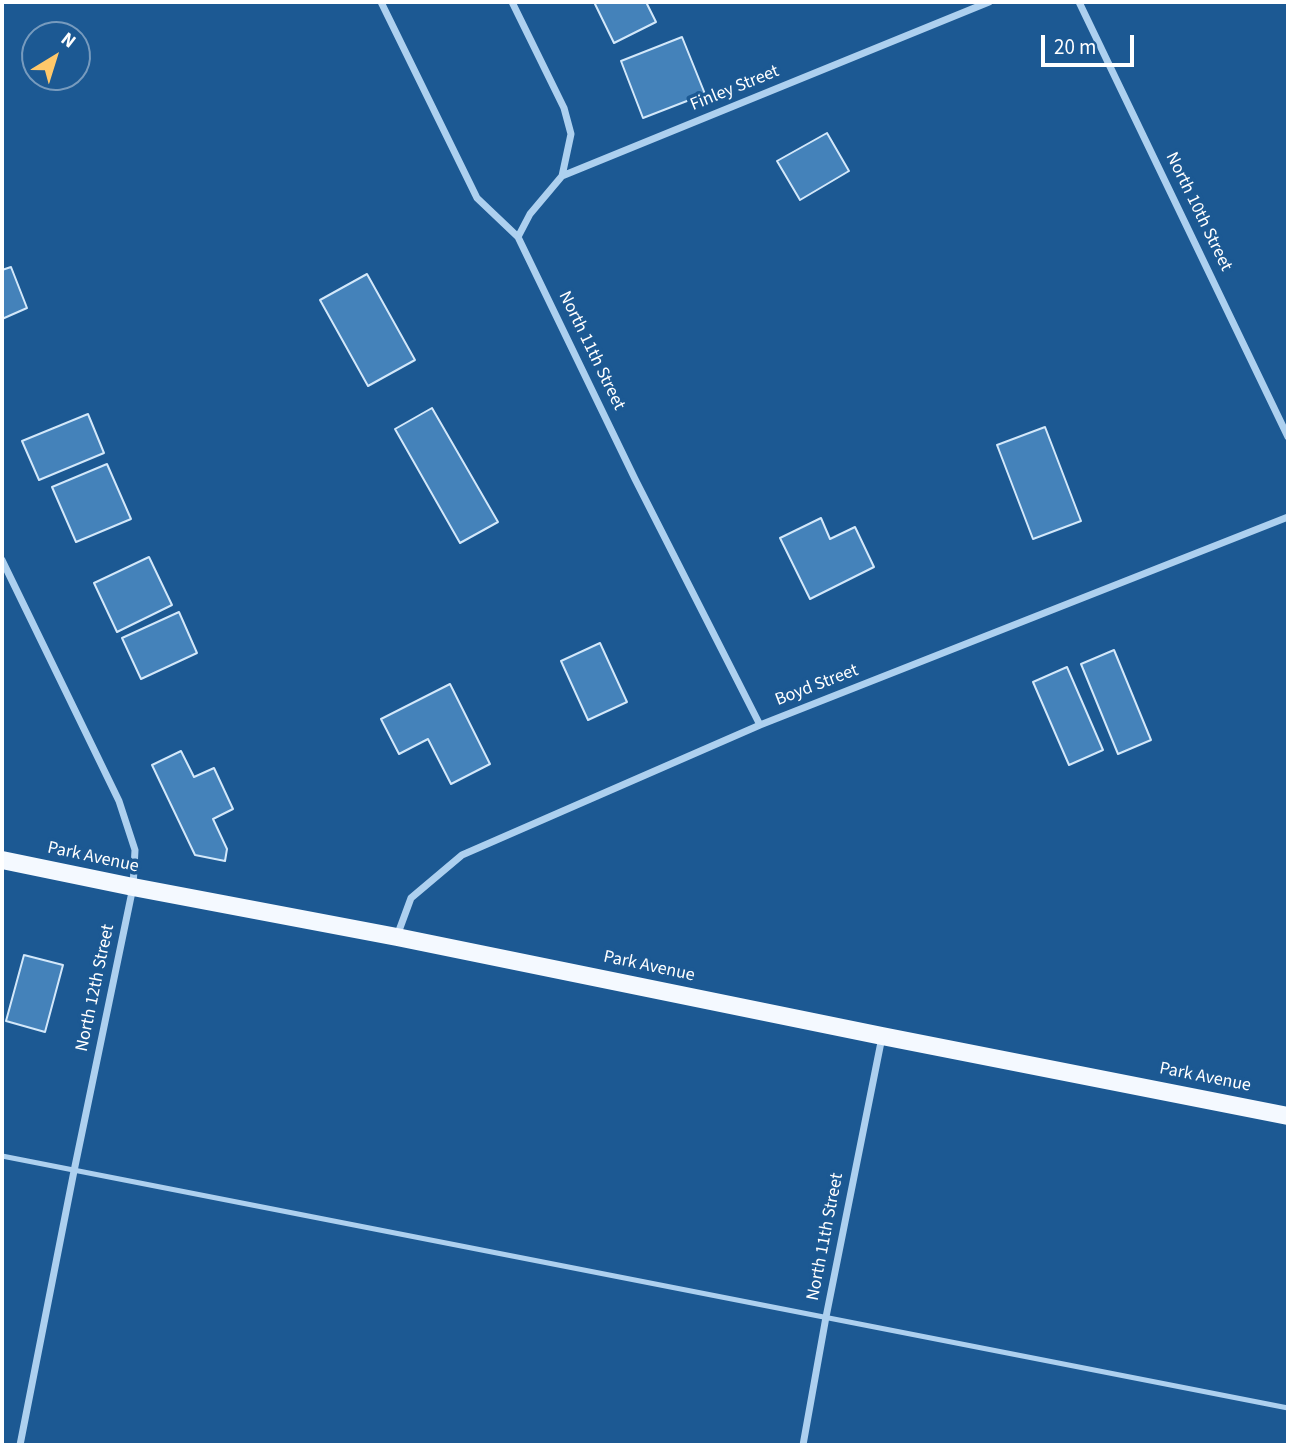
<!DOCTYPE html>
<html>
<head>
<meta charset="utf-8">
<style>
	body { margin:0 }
	#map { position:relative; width:1290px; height:1447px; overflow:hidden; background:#1c5993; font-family:"Source Sans 3",sans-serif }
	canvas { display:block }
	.frame { position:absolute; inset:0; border:4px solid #fff; pointer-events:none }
	.north { position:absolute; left:21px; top:21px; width:70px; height:70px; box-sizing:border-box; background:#1c5993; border:2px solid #779bbe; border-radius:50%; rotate:38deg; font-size:19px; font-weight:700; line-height:28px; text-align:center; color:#fff }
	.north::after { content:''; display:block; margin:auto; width:24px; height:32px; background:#ffc86a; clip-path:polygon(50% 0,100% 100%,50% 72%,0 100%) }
	.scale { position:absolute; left:1041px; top:35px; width:93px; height:32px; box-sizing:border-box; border:4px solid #fff; border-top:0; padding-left:9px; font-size:21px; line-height:24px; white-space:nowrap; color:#fff; -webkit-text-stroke:5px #1c5993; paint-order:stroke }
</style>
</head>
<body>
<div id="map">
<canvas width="1290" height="1447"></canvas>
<div class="frame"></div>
<div class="north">N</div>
<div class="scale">20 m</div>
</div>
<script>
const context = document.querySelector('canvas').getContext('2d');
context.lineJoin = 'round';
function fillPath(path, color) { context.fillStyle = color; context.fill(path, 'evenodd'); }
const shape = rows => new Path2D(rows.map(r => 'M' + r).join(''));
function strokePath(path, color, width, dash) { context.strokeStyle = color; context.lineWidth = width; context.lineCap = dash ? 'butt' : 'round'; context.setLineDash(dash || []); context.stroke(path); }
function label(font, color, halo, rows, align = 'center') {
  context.font = font + ' "Source Sans 3",sans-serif'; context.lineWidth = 7; context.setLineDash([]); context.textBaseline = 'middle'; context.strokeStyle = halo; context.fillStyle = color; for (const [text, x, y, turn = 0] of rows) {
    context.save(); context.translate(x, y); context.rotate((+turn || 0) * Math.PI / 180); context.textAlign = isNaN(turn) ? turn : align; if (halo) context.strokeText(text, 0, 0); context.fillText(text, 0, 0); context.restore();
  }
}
const building = shape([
	[594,2,646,2,656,22,614,43,594,2],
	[682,37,705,94,643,118,621,61,682,37],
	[827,133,849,171,800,200,777,161,827,133],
	[11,267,27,308,2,319,2,270,11,267],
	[367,274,415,360,368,386,320,300,367,274],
	[432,408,498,522,460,543,395,429,432,408],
	[88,414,104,453,39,480,22,441,88,414],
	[1045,427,1081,521,1033,539,997,445,1045,427],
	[107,464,131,519,76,542,52,487,107,464],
	[821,518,830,539,855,527,874,567,810,599,780,538,821,518],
	[149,557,172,605,117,632,94,583,149,557],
	[179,612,197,653,141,679,122,638,179,612],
	[600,643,627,702,588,720,561,661,600,643],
	[1114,650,1151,740,1118,754,1081,664,1114,650],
	[1067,667,1103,750,1069,765,1033,682,1067,667],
	[450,684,490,764,451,784,428,739,399,754,381,719,450,684],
	[181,751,194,777,214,768,233,809,213,819,227,849,225,861,195,855,152,765,181,751],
	[24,955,63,965,45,1032,6,1021,24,955]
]);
const lane = shape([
	[2,1156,1288,1408]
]);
const street = shape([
	[381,2,477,198,518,237,635,479,760,725],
	[512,2,564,108,571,134,562,176],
	[1079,2,1288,437],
	[518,237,530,214,562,176,989,2],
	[2,560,119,801,135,850,133,887,74,1171,20,1445],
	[397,936,411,898,462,855,760,725,1288,517],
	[803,1445,826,1317,882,1037]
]);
const primary = shape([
	[2,860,133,887,397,937,882,1036,1288,1116]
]);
const streetNames = [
	["Finley Street",735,89,-22],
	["North 10th Street",1198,212,64],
	["North 11th Street",591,351,64],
	["Boyd Street",817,686,-21],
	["Park Avenue",93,858,12],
	["Park Avenue",649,967,12],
	["North 12th Street",96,988,-78],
	["Park Avenue",1205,1078,11],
	["North 11th Street",826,1237,-79]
];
fillPath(building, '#4482ba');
strokePath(building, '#d3e8fa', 2);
strokePath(lane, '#add0ef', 5);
strokePath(street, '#add0ef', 7);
strokePath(primary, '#f4f9ff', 18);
label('18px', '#fff', '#1c5993', streetNames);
</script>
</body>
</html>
